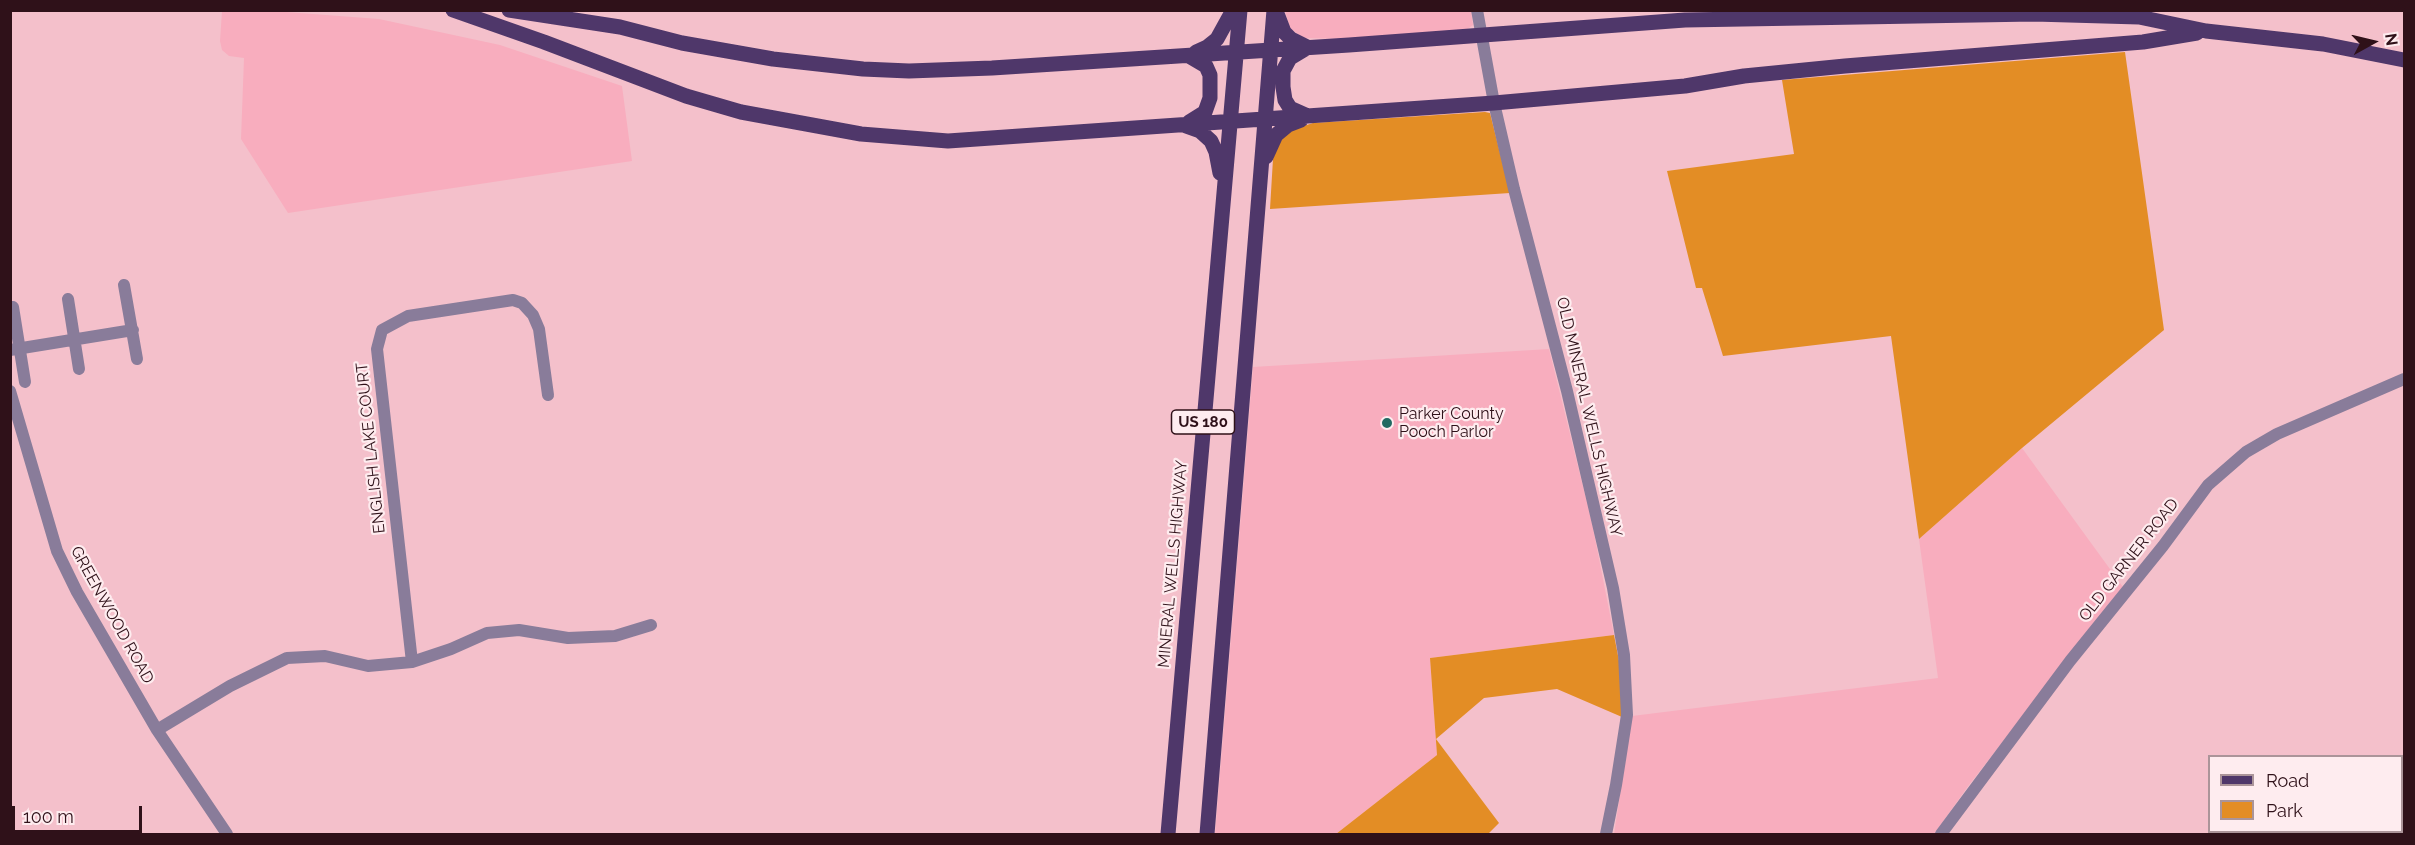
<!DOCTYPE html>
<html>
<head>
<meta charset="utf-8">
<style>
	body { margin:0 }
	#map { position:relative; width:2415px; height:845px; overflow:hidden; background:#f4c0cb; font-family:Raleway,sans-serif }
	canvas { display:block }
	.frame { position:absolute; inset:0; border:12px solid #2f1119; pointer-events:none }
	.legend { position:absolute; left:2208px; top:755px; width:195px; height:78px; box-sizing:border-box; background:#feecef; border:2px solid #ab9499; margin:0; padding:8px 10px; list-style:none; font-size:18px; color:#2f1119 }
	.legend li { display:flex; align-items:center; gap:12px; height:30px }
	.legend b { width:30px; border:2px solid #ab9499 }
	.north { position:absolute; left:2343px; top:12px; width:60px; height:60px; -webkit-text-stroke:4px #feecef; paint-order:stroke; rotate:82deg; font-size:16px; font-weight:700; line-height:24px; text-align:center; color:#2f1119 }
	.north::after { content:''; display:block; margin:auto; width:21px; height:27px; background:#2f1119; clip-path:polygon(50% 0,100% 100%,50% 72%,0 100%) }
	.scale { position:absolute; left:12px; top:806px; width:130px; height:27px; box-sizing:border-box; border:3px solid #2f1119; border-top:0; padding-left:8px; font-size:18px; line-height:21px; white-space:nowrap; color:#2f1119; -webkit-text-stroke:4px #feecef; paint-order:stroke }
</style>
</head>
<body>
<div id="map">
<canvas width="2415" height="845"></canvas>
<div class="frame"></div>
<ul class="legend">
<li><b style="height:8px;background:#4f376a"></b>Road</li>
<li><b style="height:16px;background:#e38d25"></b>Park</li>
</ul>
<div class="north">N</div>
<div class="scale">100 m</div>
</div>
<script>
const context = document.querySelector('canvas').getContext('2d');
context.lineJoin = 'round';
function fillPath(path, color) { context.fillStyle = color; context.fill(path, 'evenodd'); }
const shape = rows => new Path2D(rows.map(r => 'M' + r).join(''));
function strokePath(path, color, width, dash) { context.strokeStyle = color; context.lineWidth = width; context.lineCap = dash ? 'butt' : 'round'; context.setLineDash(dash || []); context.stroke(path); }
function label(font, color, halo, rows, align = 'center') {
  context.font = font + ' Raleway,sans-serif'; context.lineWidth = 4.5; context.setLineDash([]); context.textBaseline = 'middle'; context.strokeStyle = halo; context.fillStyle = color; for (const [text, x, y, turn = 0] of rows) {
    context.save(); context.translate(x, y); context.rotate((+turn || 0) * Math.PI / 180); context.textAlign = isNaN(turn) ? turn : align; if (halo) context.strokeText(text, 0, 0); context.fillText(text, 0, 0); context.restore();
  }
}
const built = shape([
	[260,10,379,19,500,45,622,86,632,161,288,213,241,139,244,58,229,56,222,50,220,41,222,11],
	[1285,11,1471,11,1473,25,1462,33,1348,39,1303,38,1290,28],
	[1549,349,1592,523,1614,635,1430,658,1437,755,1336,834,1215,834,1253,367],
	[2022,448,2123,587,1969,785,1934,834,1614,834,1632,716,1938,678,1919,539]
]);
const green = shape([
	[2125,52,2164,330,2022,448,1919,539,1891,336,1723,356,1702,288,1696,288,1667,171,1794,154,1782,80],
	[1485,112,1490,113,1510,193,1270,209,1273,159,1279,142,1291,130,1313,123],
	[1614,635,1620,666,1622,717,1557,689,1484,698,1436,739,1499,823,1488,834,1336,834,1437,755,1430,658]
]);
const minor = shape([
	[1477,10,1494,103,1514,189,1567,391,1613,588,1624,655,1627,715,1616,785,1606,834],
	[124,285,137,359],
	[68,299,79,369],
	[13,307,25,382],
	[10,350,133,330],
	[10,391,57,551,77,592,157,730,227,834],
	[412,662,377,349,382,330,408,316,513,300,522,303,533,315,539,329,548,395],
	[157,730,230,686,287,658,325,656,368,666,412,662,451,649,487,633,519,630,568,638,615,636,651,625],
	[1941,834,2070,661,2163,546,2208,485,2246,452,2277,434,2404,379]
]);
const major = shape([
	[453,10,544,42,686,96,741,112,861,134,948,141,1494,103,1685,86,1744,76,1845,66,2143,42,2197,33],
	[509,10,620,27,682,43,773,59,863,69,909,71,992,68,1349,45,1685,20,2034,14,2139,17,2206,31,2323,44,2404,60],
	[1276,11,1284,32,1291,39,1307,47],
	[1305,49,1290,58,1283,71,1283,87,1285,100,1290,108,1308,116],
	[1196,52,1207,47,1217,39,1233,10],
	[1189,56,1206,66,1210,75,1210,98,1205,112,1189,122],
	[1186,126,1200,131,1211,141,1216,152,1220,173],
	[1266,157,1276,135,1288,125,1301,120],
	[1168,834,1240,10],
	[1207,834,1274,10]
]);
const markers = [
	[1387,423,6,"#216a62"]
];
const shields = [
	[1203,422,63]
];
const shieldNames = [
	["US 180",1203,422]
];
const poiNames = [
	["Parker County",1399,414],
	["Pooch Parlor",1399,432]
];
const streetNames = [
	["OLD MINERAL WELLS HIGHWAY",1589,417,77],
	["ENGLISH LAKE COURT",371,448,-96],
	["OLD GARNER ROAD",2129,560,-52],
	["MINERAL WELLS HIGHWAY",1173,564,-85],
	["GREENWOOD ROAD",112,615,61]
];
fillPath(built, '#f8adbe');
fillPath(green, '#e38d25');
strokePath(minor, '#897c9a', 12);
strokePath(major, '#4f376a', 15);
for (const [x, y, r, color] of markers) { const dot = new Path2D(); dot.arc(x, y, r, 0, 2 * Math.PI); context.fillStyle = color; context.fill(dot); strokePath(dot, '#feecef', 2); }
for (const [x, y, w] of shields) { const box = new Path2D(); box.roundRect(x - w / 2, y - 12, w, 24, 4.5); context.fillStyle = '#feecef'; context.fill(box); strokePath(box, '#2f1119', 1.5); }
label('bold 15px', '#2f1119', null, shieldNames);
label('16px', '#2f1119', '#feecef', poiNames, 'left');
label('16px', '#2f1119', '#feecef', streetNames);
</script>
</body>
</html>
